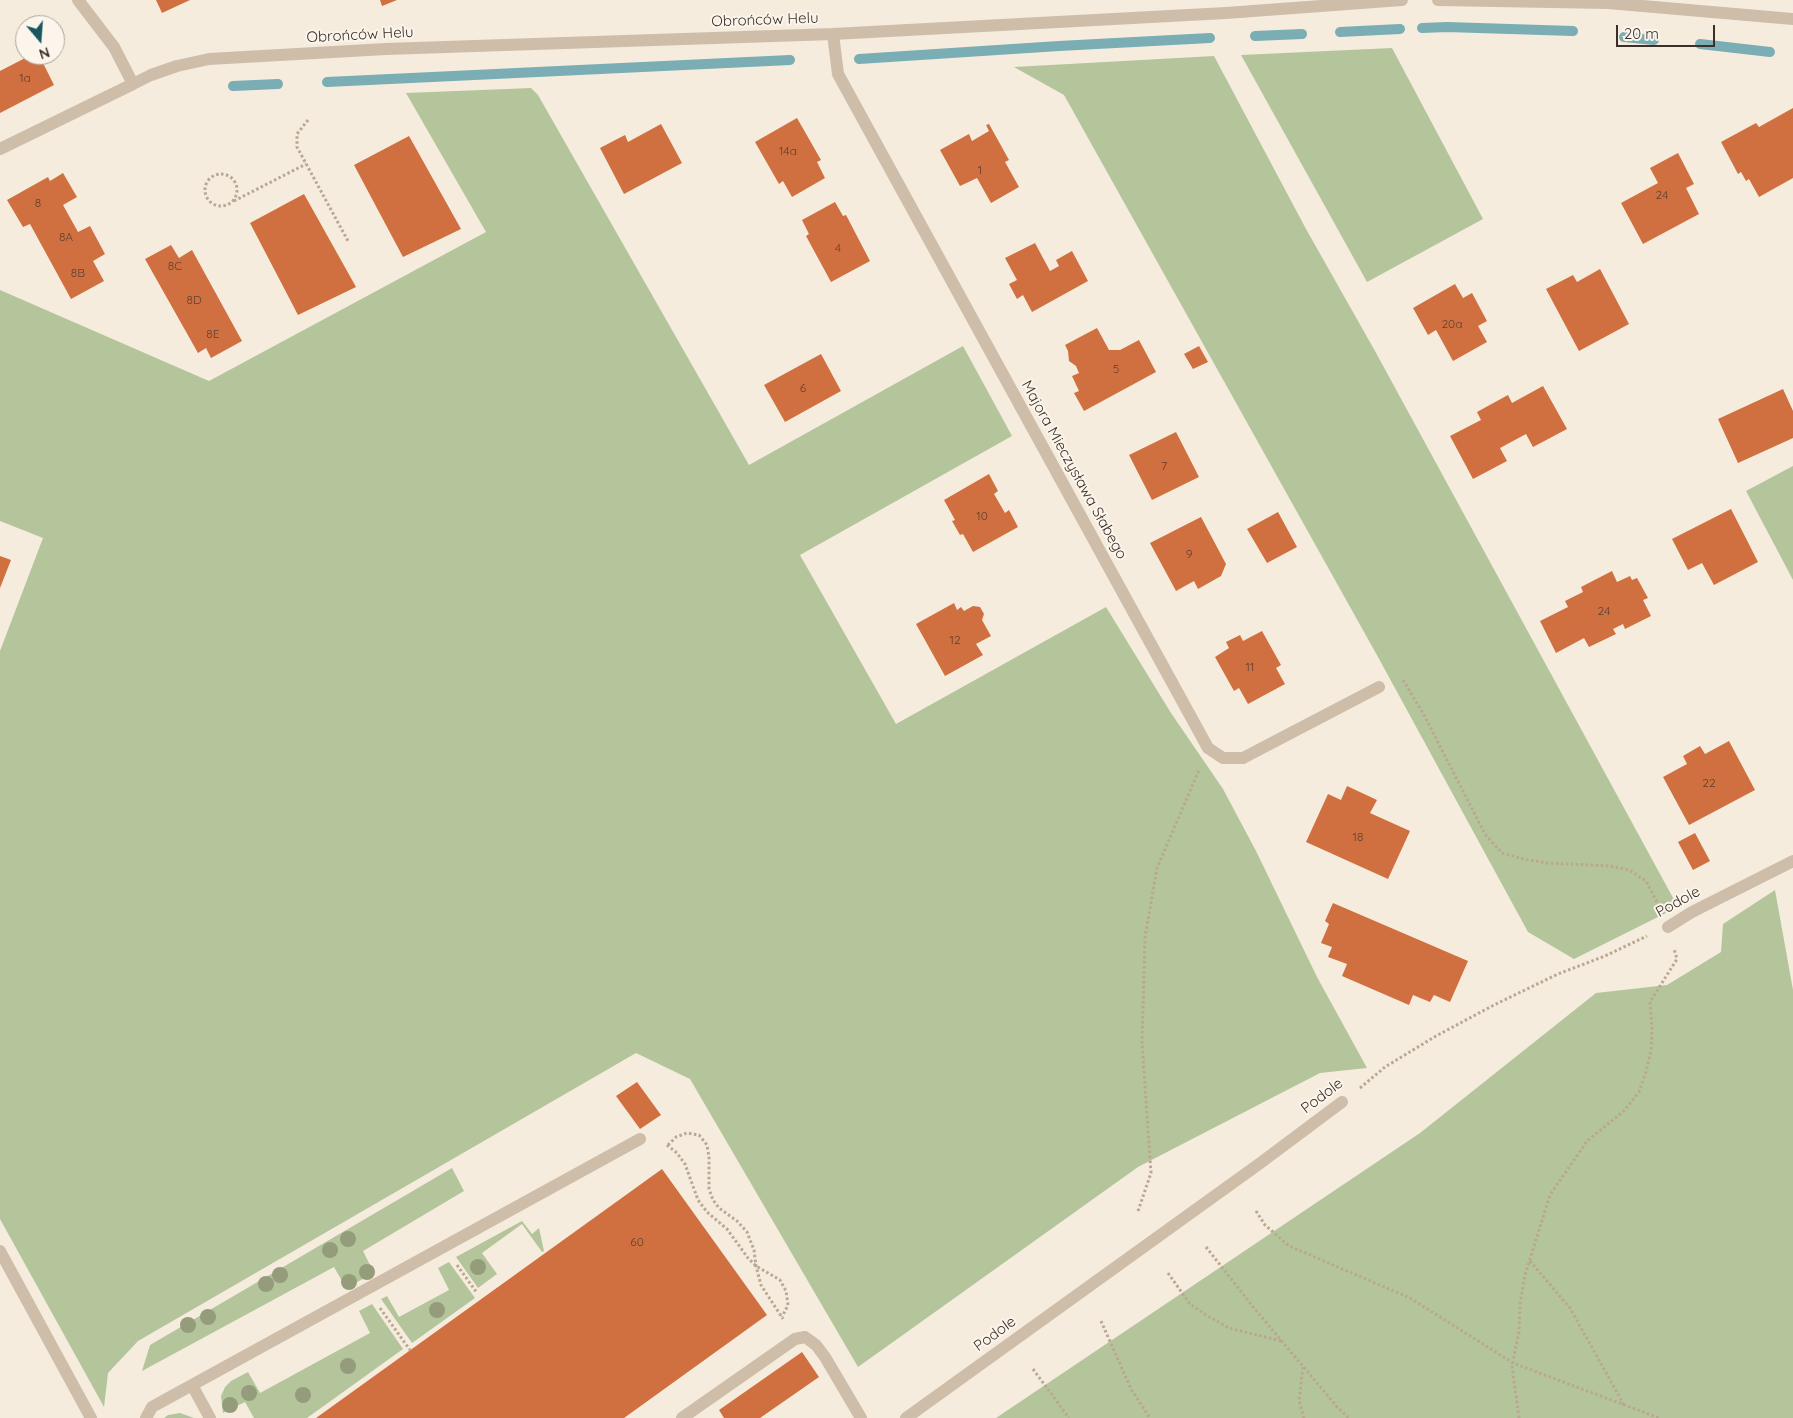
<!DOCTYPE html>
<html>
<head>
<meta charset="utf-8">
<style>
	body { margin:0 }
	#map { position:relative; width:1793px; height:1418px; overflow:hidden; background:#f5ecdd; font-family:Quicksand,sans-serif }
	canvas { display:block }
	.north { position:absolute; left:15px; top:15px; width:50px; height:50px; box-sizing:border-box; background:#fbf5eb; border:1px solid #aea69d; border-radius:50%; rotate:162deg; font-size:14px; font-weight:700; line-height:20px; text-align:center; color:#3a3029 }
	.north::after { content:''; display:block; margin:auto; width:18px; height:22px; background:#1a5560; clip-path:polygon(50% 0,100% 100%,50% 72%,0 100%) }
	.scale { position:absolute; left:1616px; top:25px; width:99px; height:22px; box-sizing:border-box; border:2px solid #3a3029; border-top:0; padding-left:6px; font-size:15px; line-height:18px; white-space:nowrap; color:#3a3029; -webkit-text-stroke:4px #fbf5eb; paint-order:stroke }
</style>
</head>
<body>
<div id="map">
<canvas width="1793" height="1418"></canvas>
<div class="north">N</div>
<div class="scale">20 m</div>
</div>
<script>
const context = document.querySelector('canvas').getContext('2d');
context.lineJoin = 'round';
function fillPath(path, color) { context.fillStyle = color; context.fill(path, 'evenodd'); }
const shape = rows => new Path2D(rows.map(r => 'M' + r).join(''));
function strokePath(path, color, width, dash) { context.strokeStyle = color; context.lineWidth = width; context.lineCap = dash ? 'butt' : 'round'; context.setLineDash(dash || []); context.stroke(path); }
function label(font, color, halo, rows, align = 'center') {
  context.font = font + ' Quicksand,sans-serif'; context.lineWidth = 4; context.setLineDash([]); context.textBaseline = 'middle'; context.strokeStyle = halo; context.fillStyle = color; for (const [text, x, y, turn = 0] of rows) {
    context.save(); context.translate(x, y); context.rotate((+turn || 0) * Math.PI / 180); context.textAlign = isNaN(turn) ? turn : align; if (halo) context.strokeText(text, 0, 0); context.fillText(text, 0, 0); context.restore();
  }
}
const green = shape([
	[1392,48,1483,219,1367,282,1241,55],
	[1214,56,1306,229,1375,351,1678,907,1574,959,1528,932,1378,657,1064,95,1014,67],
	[531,88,538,95,749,465,963,346,1012,436,800,555,896,724,1106,607,1171,713,1223,789,1256,851,1317,977,1367,1068,1320,1073,1138,1167,858,1367,690,1079,636,1053,138,1341,108,1373,104,1407,0,1219,0,651,43,538,0,521,0,290,209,381,486,232,406,93],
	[1793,466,1793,580,1746,491],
	[1775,890,1793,990,1793,1418,996,1418,1420,1133,1596,993,1667,985,1721,952,1723,924],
	[452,1168,464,1191,363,1251,374,1273,346,1288,334,1267,142,1371,150,1345],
	[522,1221,532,1234,539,1228,544,1251,542,1252,522,1224,482,1253,497,1274,478,1288,456,1257],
	[449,1262,475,1298,412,1343,381,1299,387,1296,399,1317,449,1290,438,1268],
	[372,1304,403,1349,307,1418,254,1418,245,1402,223,1413,221,1396,225,1387,231,1381,248,1372,260,1393,370,1333,359,1311],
	[180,1413,194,1418,164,1418,168,1415]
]);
const stream = shape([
	[1422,28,1447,27,1573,31],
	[1340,32,1400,29],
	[1255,36,1302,34],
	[1624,37,1654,40],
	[1700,44,1770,52],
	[859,59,1059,46,1210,38],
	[327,82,790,60],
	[233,86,278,84]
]);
const building = shape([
	[156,0,190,0,162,13],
	[380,0,397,0,382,6],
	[31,55,39,55,54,85,0,113,0,71],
	[1793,108,1793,178,1759,197,1749,179,1746,181,1741,172,1738,174,1721,142,1756,123,1759,127],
	[797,118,821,160,817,162,825,178,792,197,783,181,779,184,755,142],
	[661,124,682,163,624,194,600,148,625,135,628,142],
	[989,124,1009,160,1005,162,1019,187,991,203,977,178,960,186,940,150,969,134,972,141,989,131,986,125],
	[409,136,461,229,403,257,354,165],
	[1678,153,1694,184,1686,188,1699,214,1643,244,1621,203,1658,183,1650,168],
	[63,173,77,197,63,205,78,232,90,226,105,254,93,261,104,281,71,299,30,224,23,227,7,200,48,177,50,181],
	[304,194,356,287,298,315,250,223],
	[835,202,843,216,846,215,870,261,831,282,806,236,809,234,802,220],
	[1035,243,1050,271,1059,266,1056,260,1072,251,1088,281,1032,312,1023,295,1017,299,1009,284,1017,280,1005,258],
	[171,245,179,258,192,250,242,341,211,358,206,348,198,353,145,259],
	[1600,269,1629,324,1579,351,1546,289,1573,275,1577,282],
	[1455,284,1463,298,1472,293,1487,321,1478,326,1487,342,1453,361,1436,330,1428,335,1413,308],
	[1097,328,1109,350,1120,350,1139,340,1156,372,1084,411,1074,393,1079,391,1072,376,1079,373,1076,366,1069,361,1068,351,1065,345],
	[1199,346,1208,362,1193,369,1184,354],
	[821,354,841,391,785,422,764,385],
	[1543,386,1567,429,1533,447,1526,434,1500,448,1507,461,1473,479,1450,436,1481,420,1477,412,1508,395,1512,403],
	[1783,389,1793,411,1793,438,1738,463,1718,419],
	[1176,432,1199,477,1152,500,1129,455],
	[989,474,998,491,994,494,1005,513,1009,510,1018,527,973,552,963,534,960,535,952,521,955,520,944,500],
	[1731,509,1758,562,1714,585,1702,563,1688,570,1672,539],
	[1278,512,1297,547,1267,563,1247,529],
	[1201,517,1226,564,1221,576,1198,589,1194,581,1176,591,1150,543],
	[0,556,11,560,0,588],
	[1612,571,1617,582,1630,576,1632,580,1637,578,1648,598,1643,600,1651,616,1625,629,1623,624,1613,629,1616,634,1589,647,1584,638,1556,653,1540,621,1568,607,1565,601,1583,592,1581,587],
	[954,603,957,610,961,607,964,611,973,606,980,607,984,614,982,620,991,636,976,644,983,655,945,676,916,624],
	[1262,631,1281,665,1276,668,1285,684,1248,704,1239,688,1234,691,1215,657,1229,648,1226,642,1240,635,1243,641],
	[1729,741,1755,790,1689,825,1663,777,1687,764,1683,756,1700,746,1705,754],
	[1347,786,1377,800,1370,813,1410,831,1388,879,1306,842,1328,794,1341,800],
	[1695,833,1710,861,1693,870,1678,842],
	[1333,903,1468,961,1450,1002,1434,995,1430,1002,1413,995,1409,1005,1342,976,1347,964,1328,957,1332,947,1321,943,1329,924,1325,921],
	[637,1082,661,1115,640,1129,616,1096],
	[662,1169,767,1315,624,1418,316,1418],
	[802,1352,819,1377,760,1418,724,1418,719,1410]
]);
const path = shape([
	[308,120,297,134,297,147,348,241],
	'205 190a16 16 0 1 1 32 0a16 16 0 1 1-32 0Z',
	[234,201,306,164],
	[1403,680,1424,715,1485,834,1502,853,1523,859,1548,863,1609,866,1629,870,1646,881,1659,906],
	[1360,1088,1385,1067,1436,1036,1494,1005,1558,974,1605,956,1647,936],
	[667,1145,677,1153,685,1164,698,1200,707,1212,727,1229,748,1258,756,1266,780,1280,786,1291,788,1305,782,1317],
	[668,1145,676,1137,687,1133,699,1135,707,1145,709,1157,709,1189,713,1200,719,1208,737,1221,747,1232,754,1250,756,1266,761,1285,783,1319],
	[1138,1211,1151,1173,1142,1042,1145,938,1157,868,1199,770],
	[1256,1211,1265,1225,1289,1246,1410,1298,1513,1363,1659,1418],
	[1206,1247,1254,1308,1338,1408,1349,1418],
	[1530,1261,1570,1308,1624,1405],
	[457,1265,477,1293],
	[1168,1273,1190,1304,1206,1315,1229,1328,1281,1341],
	[380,1308,410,1350],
	[1101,1321,1131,1389,1150,1418],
	[1303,1367,1299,1400,1304,1418],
	[1033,1369,1069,1418],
	[1519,1418,1512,1366,1519,1331,1520,1304,1525,1275,1550,1195,1587,1141,1624,1111,1639,1092,1646,1072,1651,1051,1652,1028,1650,1002,1677,959,1674,949]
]);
const service = shape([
	[1243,758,1379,687],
	[0,1251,91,1418],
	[192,1385,210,1418],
	[146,1418,152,1407,640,1139],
	[682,1418,795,1339,805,1337,816,1345,825,1357,861,1418]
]);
const minor = shape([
	[78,0,114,47,133,84,151,75,177,66,209,59,386,49,833,34,1226,13,1402,0],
	[1438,0,1608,3,1793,19],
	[833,34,838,74,1208,748,1223,758,1243,758],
	[0,149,133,84],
	[1668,927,1692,912,1793,861],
	[906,1418,1259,1164,1342,1102]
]);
const trees = [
	[348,1239],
	[330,1250],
	[478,1267],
	[367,1272],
	[280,1275],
	[349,1282],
	[266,1284],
	[437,1310],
	[208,1317],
	[188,1325],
	[348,1366],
	[249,1393],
	[303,1395],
	[230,1405]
];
const numberNames = [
	["1a",25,78],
	["14a",788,151],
	["1",980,170],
	["24",1662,195],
	["8",38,203],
	["8A",66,237],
	["4",838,248],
	["8C",175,266],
	["8B",78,273],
	["8D",194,300],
	["20a",1452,324],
	["8E",213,334],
	["5",1116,369],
	["6",803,388],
	["7",1164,466],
	["10",982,516],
	["9",1189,554],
	["24",1604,611],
	["12",955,640],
	["11",1250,667],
	["22",1709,783],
	["18",1358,837],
	["60",637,1242]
];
const streetNames = [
	["Obrońców Helu",765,20,-2],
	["Obrońców Helu",360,35,-3],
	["Majora Mieczysława Słabego",1074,470,61],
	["Podole",1678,902,-29],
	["Podole",1322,1096,-37],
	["Podole",995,1334,-36]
];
fillPath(green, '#b4c59c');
strokePath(stream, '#7aadb4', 10);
fillPath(building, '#d06f40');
strokePath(path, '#baa792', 3, [2.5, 2.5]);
strokePath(service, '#cebda8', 12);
strokePath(minor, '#cebda8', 12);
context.fillStyle = '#949c7b';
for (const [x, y] of trees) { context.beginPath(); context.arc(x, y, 8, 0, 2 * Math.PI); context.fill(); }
label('12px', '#60402f', null, numberNames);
label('15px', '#3a3029', '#fbf5eb', streetNames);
</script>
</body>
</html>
